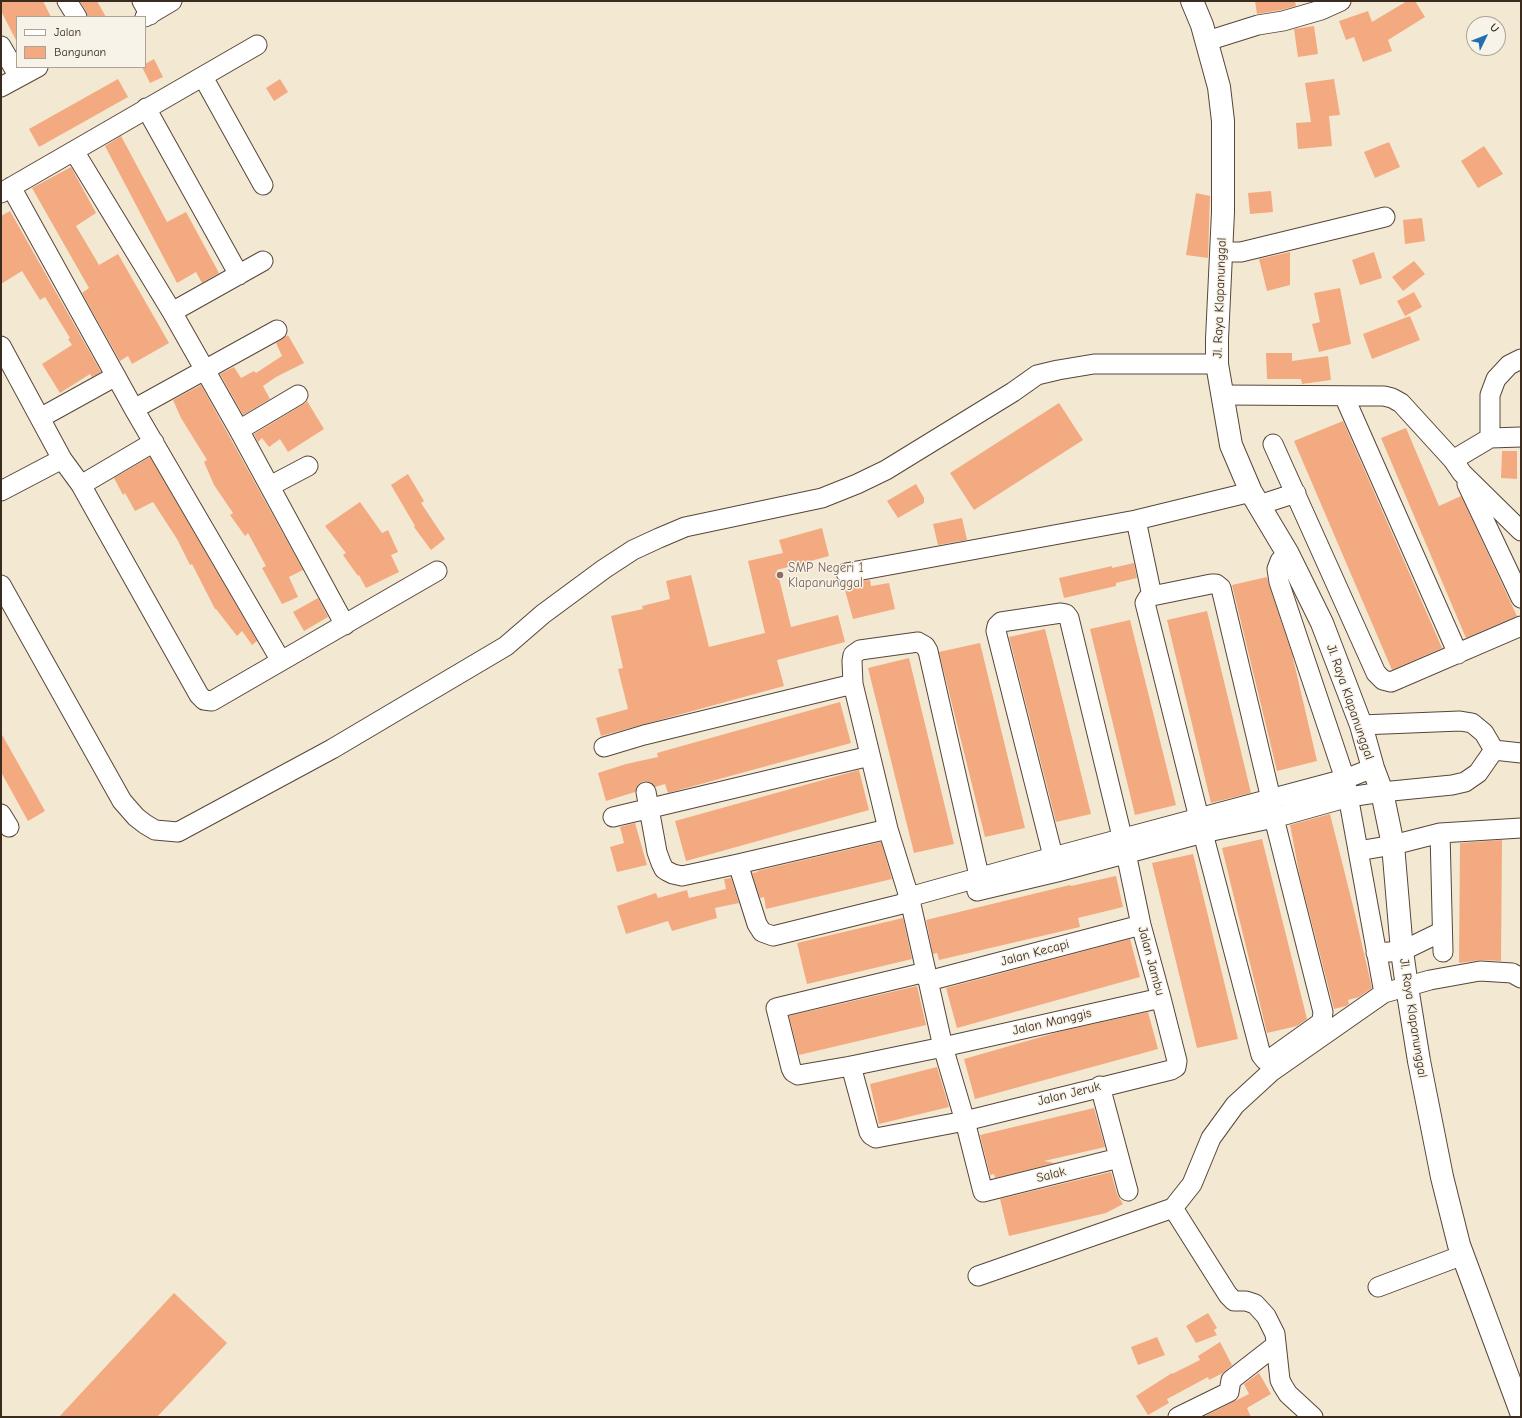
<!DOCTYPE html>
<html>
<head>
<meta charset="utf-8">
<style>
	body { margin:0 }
	#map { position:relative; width:1522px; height:1418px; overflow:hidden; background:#f3e8d2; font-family:"Comic Neue",sans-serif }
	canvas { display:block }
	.frame { position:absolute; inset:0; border:2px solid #3b2a1e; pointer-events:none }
	.legend { position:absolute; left:16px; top:16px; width:130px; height:52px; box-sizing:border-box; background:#f7f3e8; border:1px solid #aca397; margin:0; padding:5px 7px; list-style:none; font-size:12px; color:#3b2a1e }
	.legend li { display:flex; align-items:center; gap:8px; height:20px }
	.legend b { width:20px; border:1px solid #aca397 }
	.north { position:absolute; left:1466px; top:16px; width:40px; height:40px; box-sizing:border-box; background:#f7f3e8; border:1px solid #aca397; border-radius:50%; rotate:47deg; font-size:11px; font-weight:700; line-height:16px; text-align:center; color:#3b2a1e }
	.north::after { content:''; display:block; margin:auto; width:14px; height:18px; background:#1f6fb2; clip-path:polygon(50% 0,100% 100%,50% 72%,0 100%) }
</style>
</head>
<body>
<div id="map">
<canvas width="1522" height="1418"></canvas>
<div class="frame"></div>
<ul class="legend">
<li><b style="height:5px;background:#fff"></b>Jalan</li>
<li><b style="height:11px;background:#f3aa81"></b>Bangunan</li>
</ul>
<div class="north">U</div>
</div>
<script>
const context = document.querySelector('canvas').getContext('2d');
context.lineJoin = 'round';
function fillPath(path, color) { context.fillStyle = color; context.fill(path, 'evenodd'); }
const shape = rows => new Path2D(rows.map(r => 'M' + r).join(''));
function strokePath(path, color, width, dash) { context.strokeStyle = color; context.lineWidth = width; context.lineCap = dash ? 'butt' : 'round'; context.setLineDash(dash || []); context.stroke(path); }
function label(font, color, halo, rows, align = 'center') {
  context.font = font + ' "Comic Neue",sans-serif'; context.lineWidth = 3; context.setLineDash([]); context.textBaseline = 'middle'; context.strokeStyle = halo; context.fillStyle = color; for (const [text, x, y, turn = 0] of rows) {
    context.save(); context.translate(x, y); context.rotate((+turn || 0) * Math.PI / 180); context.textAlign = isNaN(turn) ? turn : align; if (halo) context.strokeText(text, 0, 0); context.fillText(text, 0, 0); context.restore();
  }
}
const building = shape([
	[1,1,43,1,51,17,17,17,17,42,1,11],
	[80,1,97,1,106,17,88,17,86,11],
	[1255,1,1295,1,1296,6,1281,10,1257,14],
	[1407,1,1415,1,1425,17,1388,40,1392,51,1363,62,1354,37,1346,40,1339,21,1368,11,1372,22],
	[1314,26,1318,54,1298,57,1294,29],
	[154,59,163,77,150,83,142,67,145,67,145,64],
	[118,79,128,97,39,147,29,129],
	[280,79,288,92,274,101,266,88],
	[1334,79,1340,115,1329,116,1332,146,1298,149,1296,123,1311,122,1305,83],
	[121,136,167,222,186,212,219,273,202,283,196,272,177,283,105,146],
	[1389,142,1400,167,1375,178,1364,152],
	[1484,146,1503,174,1478,188,1461,161],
	[71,167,96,213,76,226,99,265,118,254,169,343,132,364,128,356,120,361,82,293,89,288,32,188],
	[1271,191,1273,212,1250,214,1248,193],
	[1196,193,1210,196,1208,258,1186,255],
	[10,211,101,372,92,377,90,374,60,393,42,364,72,345,68,339,70,338,45,297,40,300,22,271,1,284,1,216],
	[1422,218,1425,241,1405,244,1403,220],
	[1290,252,1290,285,1267,291,1259,259],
	[1374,252,1382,278,1360,285,1352,260],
	[1414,261,1425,274,1403,291,1392,277],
	[1340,288,1351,344,1319,352,1312,324,1320,322,1314,293],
	[1414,292,1422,307,1405,316,1397,301],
	[1410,316,1420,340,1372,359,1363,334],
	[288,335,304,363,276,377,263,386,270,399,243,415,220,374,234,367,241,378,254,371,256,373,282,356,276,343],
	[1266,353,1292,353,1292,361,1328,356,1331,380,1302,384,1301,379,1267,379],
	[201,385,303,570,289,577,298,597,282,604,262,568,266,566,248,533,245,536,230,515,233,513,214,485,204,462,207,460,181,418,173,400],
	[307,401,324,429,288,452,280,439,269,447,262,438,258,442,254,434,304,404],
	[1059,403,1083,440,974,510,950,473],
	[1343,421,1442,648,1392,670,1294,441],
	[1406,428,1439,506,1461,496,1517,616,1466,638,1381,438],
	[1502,451,1517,451,1517,479,1501,478],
	[150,457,257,641,252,645,242,631,237,636,216,609,215,609,192,564,190,565,177,539,153,502,135,511,125,493,123,495,114,478],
	[408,474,424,501,421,503,445,539,431,550,414,527,415,526,391,485],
	[916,484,924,498,924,503,898,518,887,501],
	[360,502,382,533,388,530,398,552,391,555,399,572,366,588,359,575,358,576,343,555,346,553,325,526],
	[962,518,967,540,938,545,933,524],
	[822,528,829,556,777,570,791,627,838,615,845,642,777,660,784,686,601,736,596,718,628,709,618,669,623,668,611,616,643,609,642,606,670,599,666,581,691,575,709,647,765,633,748,561,783,553,779,540],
	[1134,563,1137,578,1116,583,1116,586,1064,598,1059,578,1112,566,1112,568],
	[1267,577,1269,585,1292,654,1317,761,1277,771,1232,585],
	[870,580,871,586,889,583,895,609,853,619,843,583],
	[318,598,328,617,304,631,293,612],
	[1207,611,1251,793,1211,803,1167,620],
	[1130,620,1176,805,1135,815,1090,629],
	[1045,629,1091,814,1056,822,1009,637],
	[980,643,1025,828,985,837,939,652],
	[909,658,954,844,914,853,868,668],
	[840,702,851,743,668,793,665,784,655,787,650,782,644,781,639,784,635,792,606,801,598,773,626,764,658,757,657,753,671,749],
	[1,733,45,811,28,821,1,772],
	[859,770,869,810,686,861,675,821],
	[1330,814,1354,910,1372,988,1359,997,1348,1000,1349,1004,1346,1006,1334,1009,1300,877,1290,825],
	[635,823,647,865,617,872,610,847,624,843,620,827],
	[1262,839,1307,1019,1297,1026,1267,1033,1222,848],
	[1502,840,1501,961,1481,960,1459,963,1460,843],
	[881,842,892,879,766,909,764,897,760,898,752,873,758,872,757,871],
	[1193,854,1238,1039,1197,1048,1152,863],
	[1116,876,1123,907,1078,918,1080,927,939,960,937,953,933,954,926,920,1070,885,1071,886],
	[731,878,739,903,715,908,717,918,672,931,668,921,626,934,617,906,656,893,658,898,687,890,689,898,726,889,724,879],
	[903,918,912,959,807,984,797,943],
	[1130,939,1140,977,957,1028,946,988],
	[917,986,926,1025,799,1055,789,1016],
	[1148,1012,1158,1049,975,1099,964,1059,1062,1031],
	[937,1067,949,1107,879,1124,870,1084],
	[1094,1108,1105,1147,1044,1161,1055,1163,995,1178,994,1174,990,1175,980,1135],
	[1111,1172,1117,1194,1123,1204,1106,1213,1009,1236,1000,1199],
	[174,1293,227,1343,157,1417,59,1417],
	[1208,1313,1217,1328,1214,1330,1217,1335,1196,1343,1186,1326],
	[1157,1337,1165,1355,1138,1365,1131,1347],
	[1220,1342,1232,1365,1223,1373,1209,1380,1208,1377,1167,1399,1169,1403,1148,1415,1136,1396,1172,1373,1172,1374,1200,1360,1198,1356],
	[1259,1373,1271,1394,1247,1408,1251,1417,1203,1417,1249,1394,1244,1384]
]);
const street = shape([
	[67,1,77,17],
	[142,1,150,15],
	[145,17,172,1],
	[1207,41,1258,25,1283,21,1321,10,1341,1],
	[1,46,19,77],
	[203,77,263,185],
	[1,87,38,67],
	[146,108,239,275],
	[74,151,172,312,239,430,345,625],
	[11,187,134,409,281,661],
	[1,193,257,45],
	[1221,252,1241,252,1385,217],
	[172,312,263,261],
	[1,346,62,459,81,485,199,695,204,700,212,701,437,571],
	[1223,395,1384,396,1392,398,1401,403,1453,460,1462,473,1521,531],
	[1344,396,1458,654],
	[134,409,277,330],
	[40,418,116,376],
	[239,430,298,395],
	[1490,438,1521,437],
	[1273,444,1376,673,1383,680,1391,682,1521,626],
	[1453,460,1490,438,1490,395,1496,379,1509,365,1521,359],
	[1467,484,1521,598],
	[81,485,154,442],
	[270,486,308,466],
	[1,491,62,459],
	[1259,505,1296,493],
	[1136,520,1152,596],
	[1288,554,1280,561,1277,569,1279,582,1345,779,1384,993],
	[846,573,1136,520,1251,492],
	[1211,584,1216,584,1221,588,1271,799,1274,818,1323,1012,1322,1020,1319,1024,1270,1059,1265,1060,1261,1055,1199,818,1145,603,1148,598,1152,596,1211,584],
	[1,585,122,801,136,817,145,824,155,830,178,832,332,749,506,646,543,614,604,569,633,550,659,538,685,527,822,498,857,484,886,470,1013,392,1037,375,1058,370,1094,364,1217,364],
	[1361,725,1460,721,1472,723,1484,733,1494,750],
	[604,747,644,735,853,684],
	[1494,750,1521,753],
	[646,792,657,852,661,863,664,869,667,871,673,874,682,876,738,864,888,829],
	[1,814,9,827],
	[613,817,870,756],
	[1440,833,1443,952],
	[1358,851,1393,845,1440,833,1521,828],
	[738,864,757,924,762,932,773,936,902,904,909,897,1053,857,1345,779,1373,768],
	[982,889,928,651,925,646,918,642,860,650,853,655,852,661,853,684,888,829,910,900,943,1047,965,1121,983,1192,1119,1158],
	[977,891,1057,872,1203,833,1274,818,1349,797,1382,792,1452,785,1465,782,1478,773,1494,750],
	[1376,953,1402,951,1441,932],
	[926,972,776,1008,791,1068,793,1072,798,1075,851,1066,943,1047,1161,998],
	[928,981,1141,925],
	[851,1066,869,1132,871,1135,876,1138,965,1121,1171,1070,1176,1067,1177,1061,1161,998,1141,925,1126,853,1069,618,1066,614,1061,613,1001,622,997,626,996,631,1057,872],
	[1100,1086,1128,1191],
	[978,1276,1173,1208],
	[1378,1287,1463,1255],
	[1178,1417,1229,1392,1231,1380,1276,1345],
	[1313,1417,1288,1394,1283,1386,1280,1380,1275,1334,1266,1316,1255,1304,1246,1301,1234,1301,1228,1295,1173,1208,1192,1184,1211,1138,1235,1105,1271,1072,1384,993,1430,980,1480,971,1512,973,1521,978]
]);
const secondary = shape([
	[1192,1,1202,25,1219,87,1223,121,1223,212,1217,339,1217,364,1231,445,1251,492,1288,554,1322,623,1361,725,1373,768,1382,792,1393,845,1402,951,1407,987,1419,1061,1442,1177,1459,1245,1521,1412]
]);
const markers = [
	[780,575,4,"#8d6e63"]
];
const streetNames = [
	["Jl. Raya Klapanunggal",1220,298,-88],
	["Jl. Raya Klapanunggal",1350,702,71],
	["Jalan Kecapi",1035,953,-15],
	["Jalan Jambu",1151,961,75],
	["Jl. Raya Klapanunggal",1413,1018,81],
	["Jalan Manggis",1052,1022,-13],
	["Jalan Jeruk",1069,1094,-14],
	["Salak",1051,1175,-14]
];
const educationNames = [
	["SMP Negeri 1",788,568],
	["Klapanunggal",788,583]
];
fillPath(building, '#f3aa81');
strokePath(street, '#574639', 21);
strokePath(secondary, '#574639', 24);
strokePath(street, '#fff', 19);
strokePath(secondary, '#fff', 22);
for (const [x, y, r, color] of markers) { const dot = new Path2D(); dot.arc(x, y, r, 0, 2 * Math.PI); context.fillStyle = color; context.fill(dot); strokePath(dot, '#f7f3e8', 1.5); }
label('13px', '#3b2a1e', '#f7f3e8', streetNames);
label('13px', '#785e54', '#f7f3e8', educationNames, 'left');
</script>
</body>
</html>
